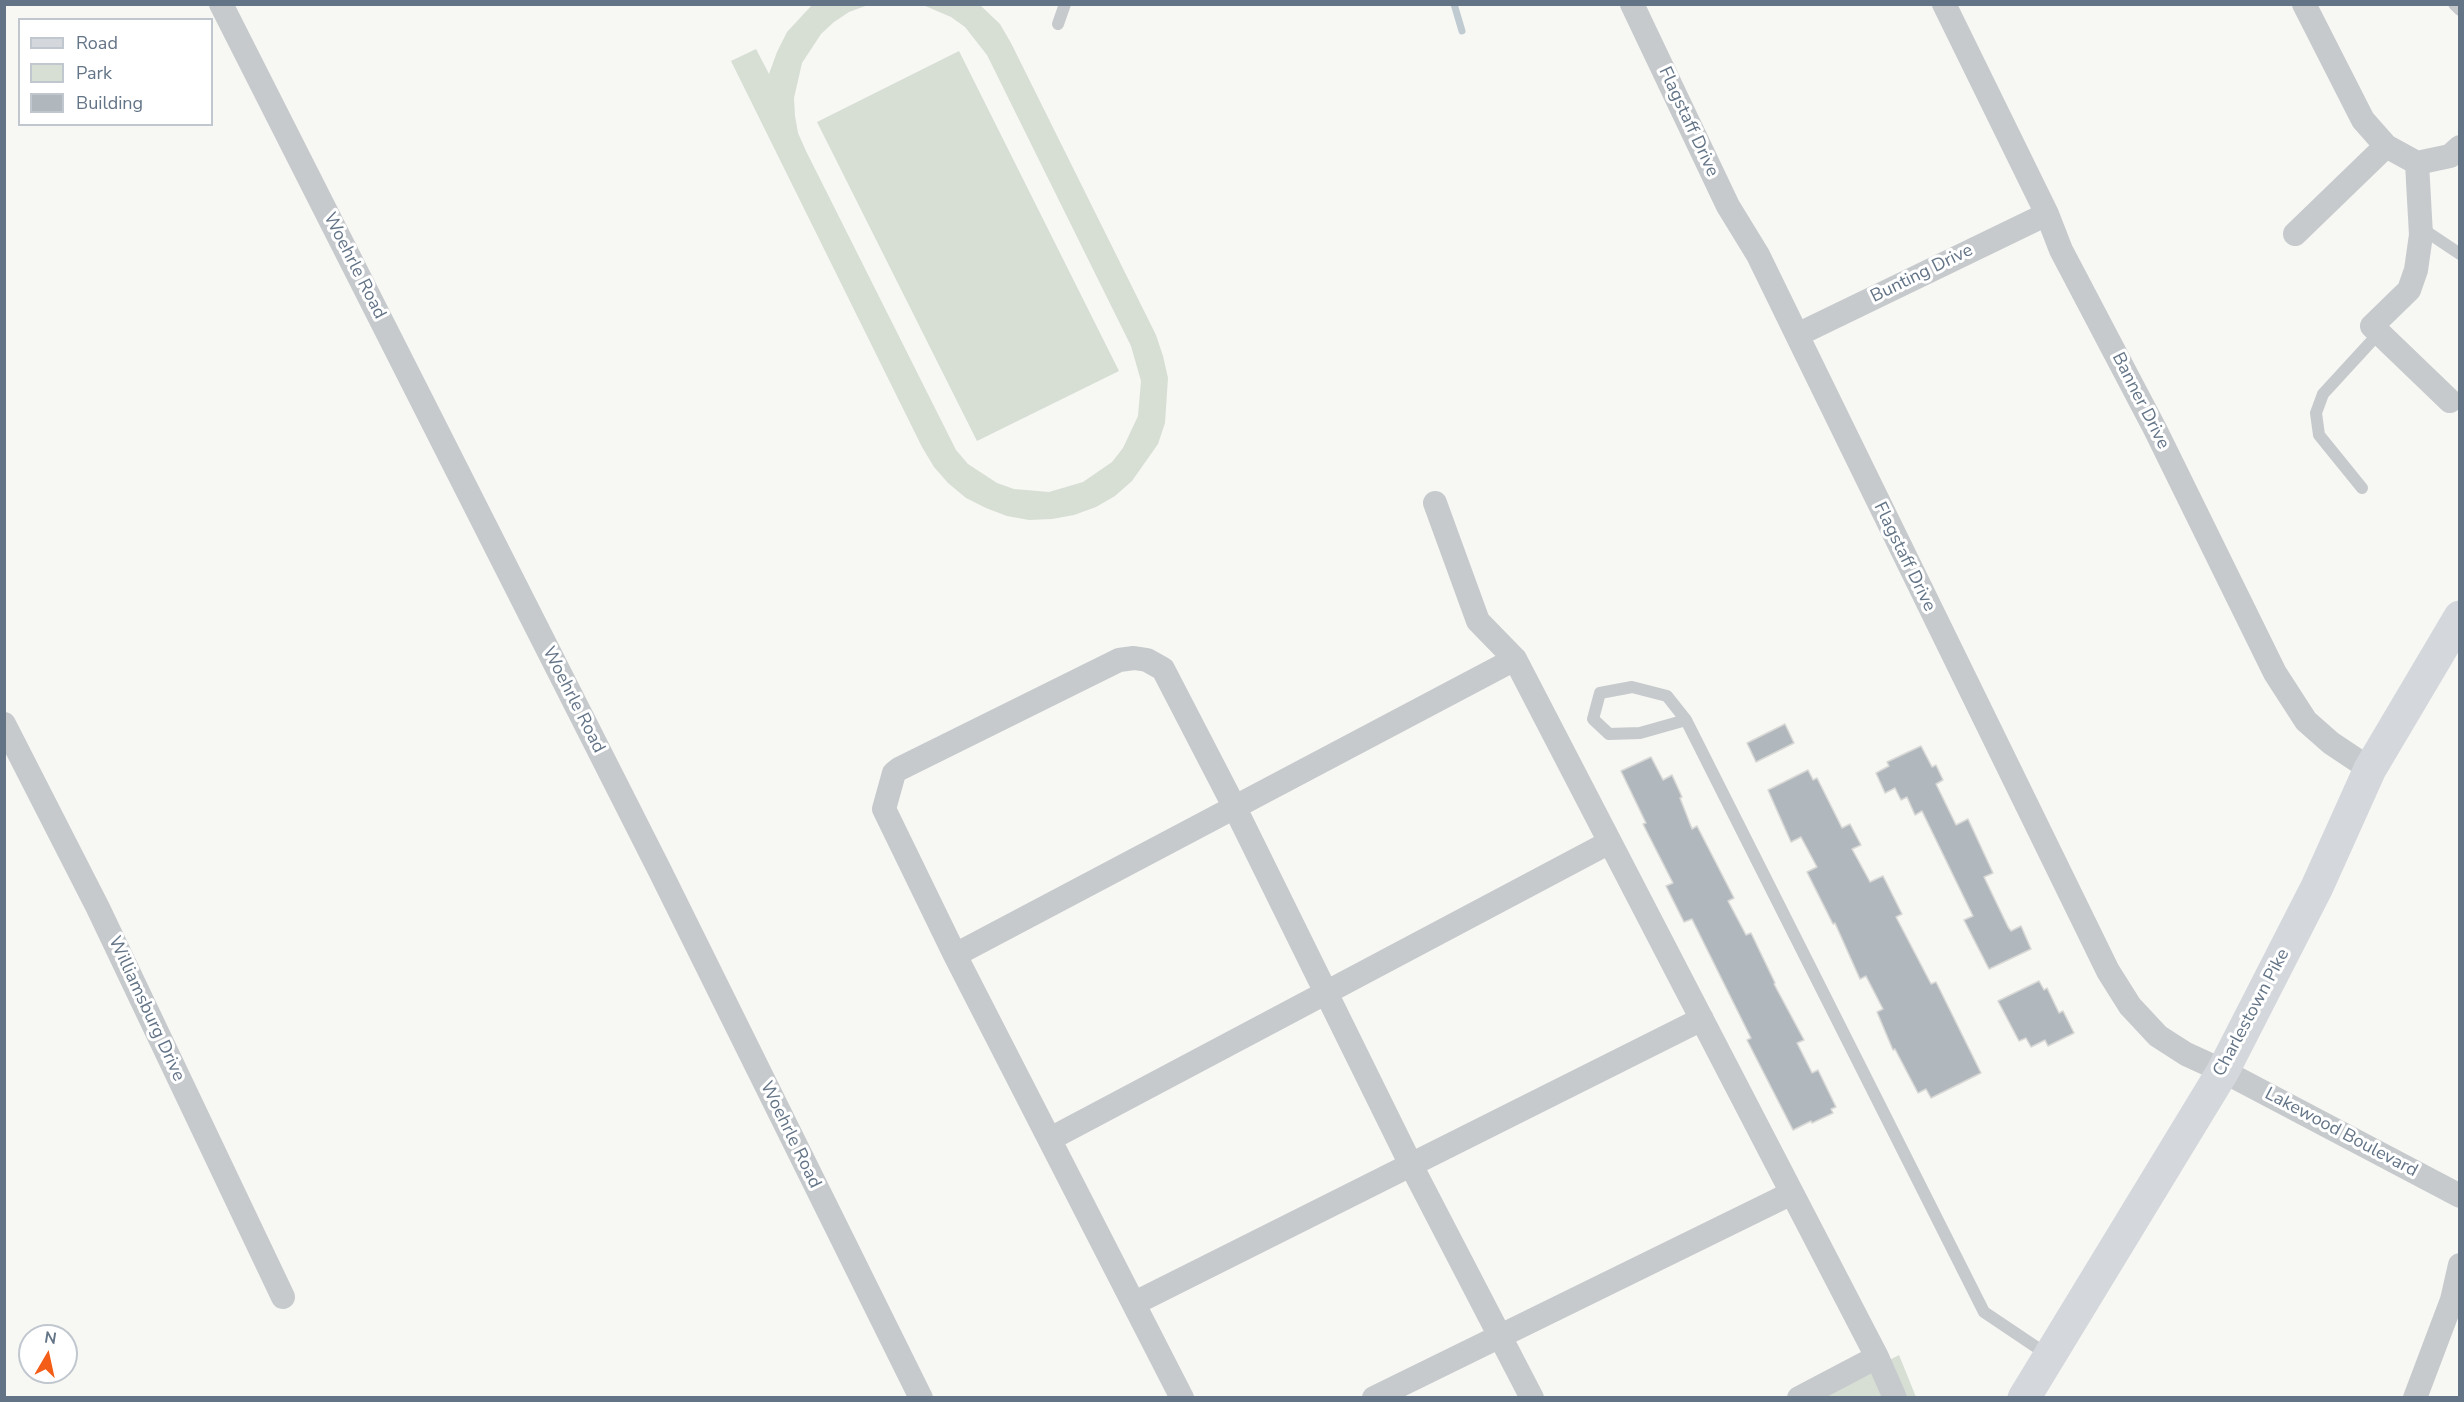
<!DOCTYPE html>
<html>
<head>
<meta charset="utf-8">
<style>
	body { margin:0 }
	#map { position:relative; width:2464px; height:1402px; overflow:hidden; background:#f7f7f3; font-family:"Nunito Sans",sans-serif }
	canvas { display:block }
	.frame { position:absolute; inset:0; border:6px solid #637487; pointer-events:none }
	.legend { position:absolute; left:18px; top:18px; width:195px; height:108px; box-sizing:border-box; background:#fff; border:2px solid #c1c7cf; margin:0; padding:8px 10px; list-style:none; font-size:18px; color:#637487 }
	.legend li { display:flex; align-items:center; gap:12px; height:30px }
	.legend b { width:30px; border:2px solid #c1c7cf }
	.north { position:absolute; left:18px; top:1324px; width:60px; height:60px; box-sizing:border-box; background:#fff; border:2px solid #c1c7cf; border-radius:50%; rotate:9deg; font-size:16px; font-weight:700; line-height:24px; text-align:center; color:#637487 }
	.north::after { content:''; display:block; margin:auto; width:21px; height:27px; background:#f35d17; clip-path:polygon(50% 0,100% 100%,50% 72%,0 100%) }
</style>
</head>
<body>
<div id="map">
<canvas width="2464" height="1402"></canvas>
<div class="frame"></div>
<ul class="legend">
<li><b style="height:8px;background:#d4d8dd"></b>Road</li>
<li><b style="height:16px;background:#d7dfd4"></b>Park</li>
<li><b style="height:16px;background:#b0b7bd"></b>Building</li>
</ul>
<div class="north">N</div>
</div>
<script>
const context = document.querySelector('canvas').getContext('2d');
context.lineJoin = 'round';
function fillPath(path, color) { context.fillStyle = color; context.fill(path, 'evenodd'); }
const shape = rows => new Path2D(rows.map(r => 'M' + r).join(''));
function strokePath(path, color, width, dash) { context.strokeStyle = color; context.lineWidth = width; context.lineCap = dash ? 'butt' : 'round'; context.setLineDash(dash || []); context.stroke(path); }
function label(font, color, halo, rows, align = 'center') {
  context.font = font + ' "Nunito Sans",sans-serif'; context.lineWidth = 6; context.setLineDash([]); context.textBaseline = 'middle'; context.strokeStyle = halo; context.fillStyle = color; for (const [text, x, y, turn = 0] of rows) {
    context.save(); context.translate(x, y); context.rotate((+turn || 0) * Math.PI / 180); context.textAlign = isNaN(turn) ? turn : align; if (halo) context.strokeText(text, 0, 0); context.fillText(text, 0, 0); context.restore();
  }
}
const green = shape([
	[812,5,868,5,849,12,834,22,821,34,802,63,794,98,795,116,798,133,806,151,956,450,968,464,997,483,1014,489,1049,492,1083,482,1112,462,1123,448,1138,416,1141,381,1131,346,987,55,965,27,951,17,923,5,980,5,1000,24,1011,43,1156,335,1163,356,1168,378,1165,423,1158,444,1132,481,1115,496,1096,507,1074,515,1052,519,1029,520,1007,516,986,508,966,498,948,483,934,467,922,447,731,61,756,49,769,74,777,52,787,32],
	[959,51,1119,371,977,441,817,122],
	[1899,1355,1916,1397,1818,1398]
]);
const stream = shape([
	[1454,4,1462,31]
]);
const building = shape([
	[1785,724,1794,743,1756,762,1747,743,1785,724],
	[1921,746,1932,767,1936,765,1943,780,1936,784,1956,825,1968,819,1993,873,1984,877,2008,927,2011,931,2021,926,2031,949,1989,969,1964,920,1973,916,1922,811,1915,815,1907,797,1901,800,1895,788,1885,793,1876,773,1889,766,1887,762,1921,746],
	[1651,757,1663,780,1672,775,1682,797,1680,798,1692,829,1697,826,1734,898,1728,901,1746,935,1751,933,1775,983,1774,984,1804,1040,1797,1043,1812,1073,1818,1070,1836,1107,1831,1109,1833,1113,1812,1123,1811,1121,1793,1130,1747,1040,1751,1038,1692,919,1684,922,1666,886,1673,883,1643,824,1646,823,1621,771,1651,757],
	[1808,770,1813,780,1817,778,1842,828,1850,824,1861,845,1852,849,1870,882,1883,876,1902,914,1896,917,1931,984,1936,982,1981,1073,1931,1098,1926,1089,1918,1093,1895,1049,1893,1050,1877,1012,1883,1009,1866,976,1860,979,1835,923,1833,924,1807,872,1817,867,1801,837,1791,842,1768,790,1808,770],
	[2039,981,2044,990,2047,988,2059,1013,2063,1011,2074,1033,2048,1046,2045,1040,2031,1047,2026,1038,2019,1041,1998,1001,2039,981]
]);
const lane = shape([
	[2454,4,2460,10],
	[1058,24,1065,4],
	[2421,228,2460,254],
	[2362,488,2319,435,2316,413,2323,394,2379,333],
	[1686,720,1640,733,1609,734,1593,719,1600,693,1632,687,1667,696,1686,720,1984,1312,2048,1355]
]);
const street = shape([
	[221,4,660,871,921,1398],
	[1632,4,1728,206,1758,255,1797,335,2108,971,2130,1006,2158,1036,2186,1054,2223,1071,2460,1196],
	[1944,4,2047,214,2061,250,2155,429,2275,673,2306,721,2331,743,2370,769],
	[2304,4,2363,120,2386,146,2417,163,2450,156,2460,147],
	[2417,163,2421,235,2416,270,2409,290,2372,326,2450,401],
	[2295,234,2386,146],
	[1797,335,2047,214],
	[1435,503,1478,621,1515,659,1877,1357,1895,1398],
	[4,724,98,908,283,1297],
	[955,955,1515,659],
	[1050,1139,1610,842],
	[1135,1303,1702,1019],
	[1182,1398,955,955,884,809,894,773,899,769,1119,660,1134,658,1147,660,1163,669,1235,808,1411,1165,1532,1398],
	[1374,1398,1792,1193],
	[1799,1398,1877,1357],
	[2415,1398,2452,1300,2460,1265]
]);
const secondary = shape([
	[2024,1398,2223,1071,2317,887,2370,769,2460,617]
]);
const streetNames = [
	["Flagstaff Drive",1688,122,65],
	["Woehrle Road",354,266,63],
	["Bunting Drive",1922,274,-26],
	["Banner Drive",2140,401,63],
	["Flagstaff Drive",1904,557,64],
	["Woehrle Road",573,700,63],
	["Williamsburg Drive",146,1009,65],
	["Charlestown Pike",2252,1013,-62],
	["Lakewood Boulevard",2341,1133,28],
	["Woehrle Road",790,1135,64]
];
fillPath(green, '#d7dfd4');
strokePath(stream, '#c0cbd1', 7);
fillPath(building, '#b0b7bd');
strokePath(building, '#d8d8d6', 1.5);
strokePath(lane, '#c6cacd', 12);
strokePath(street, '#c6cacd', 24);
strokePath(secondary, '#d4d8dd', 33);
label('18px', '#637487', '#fff', streetNames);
</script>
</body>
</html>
